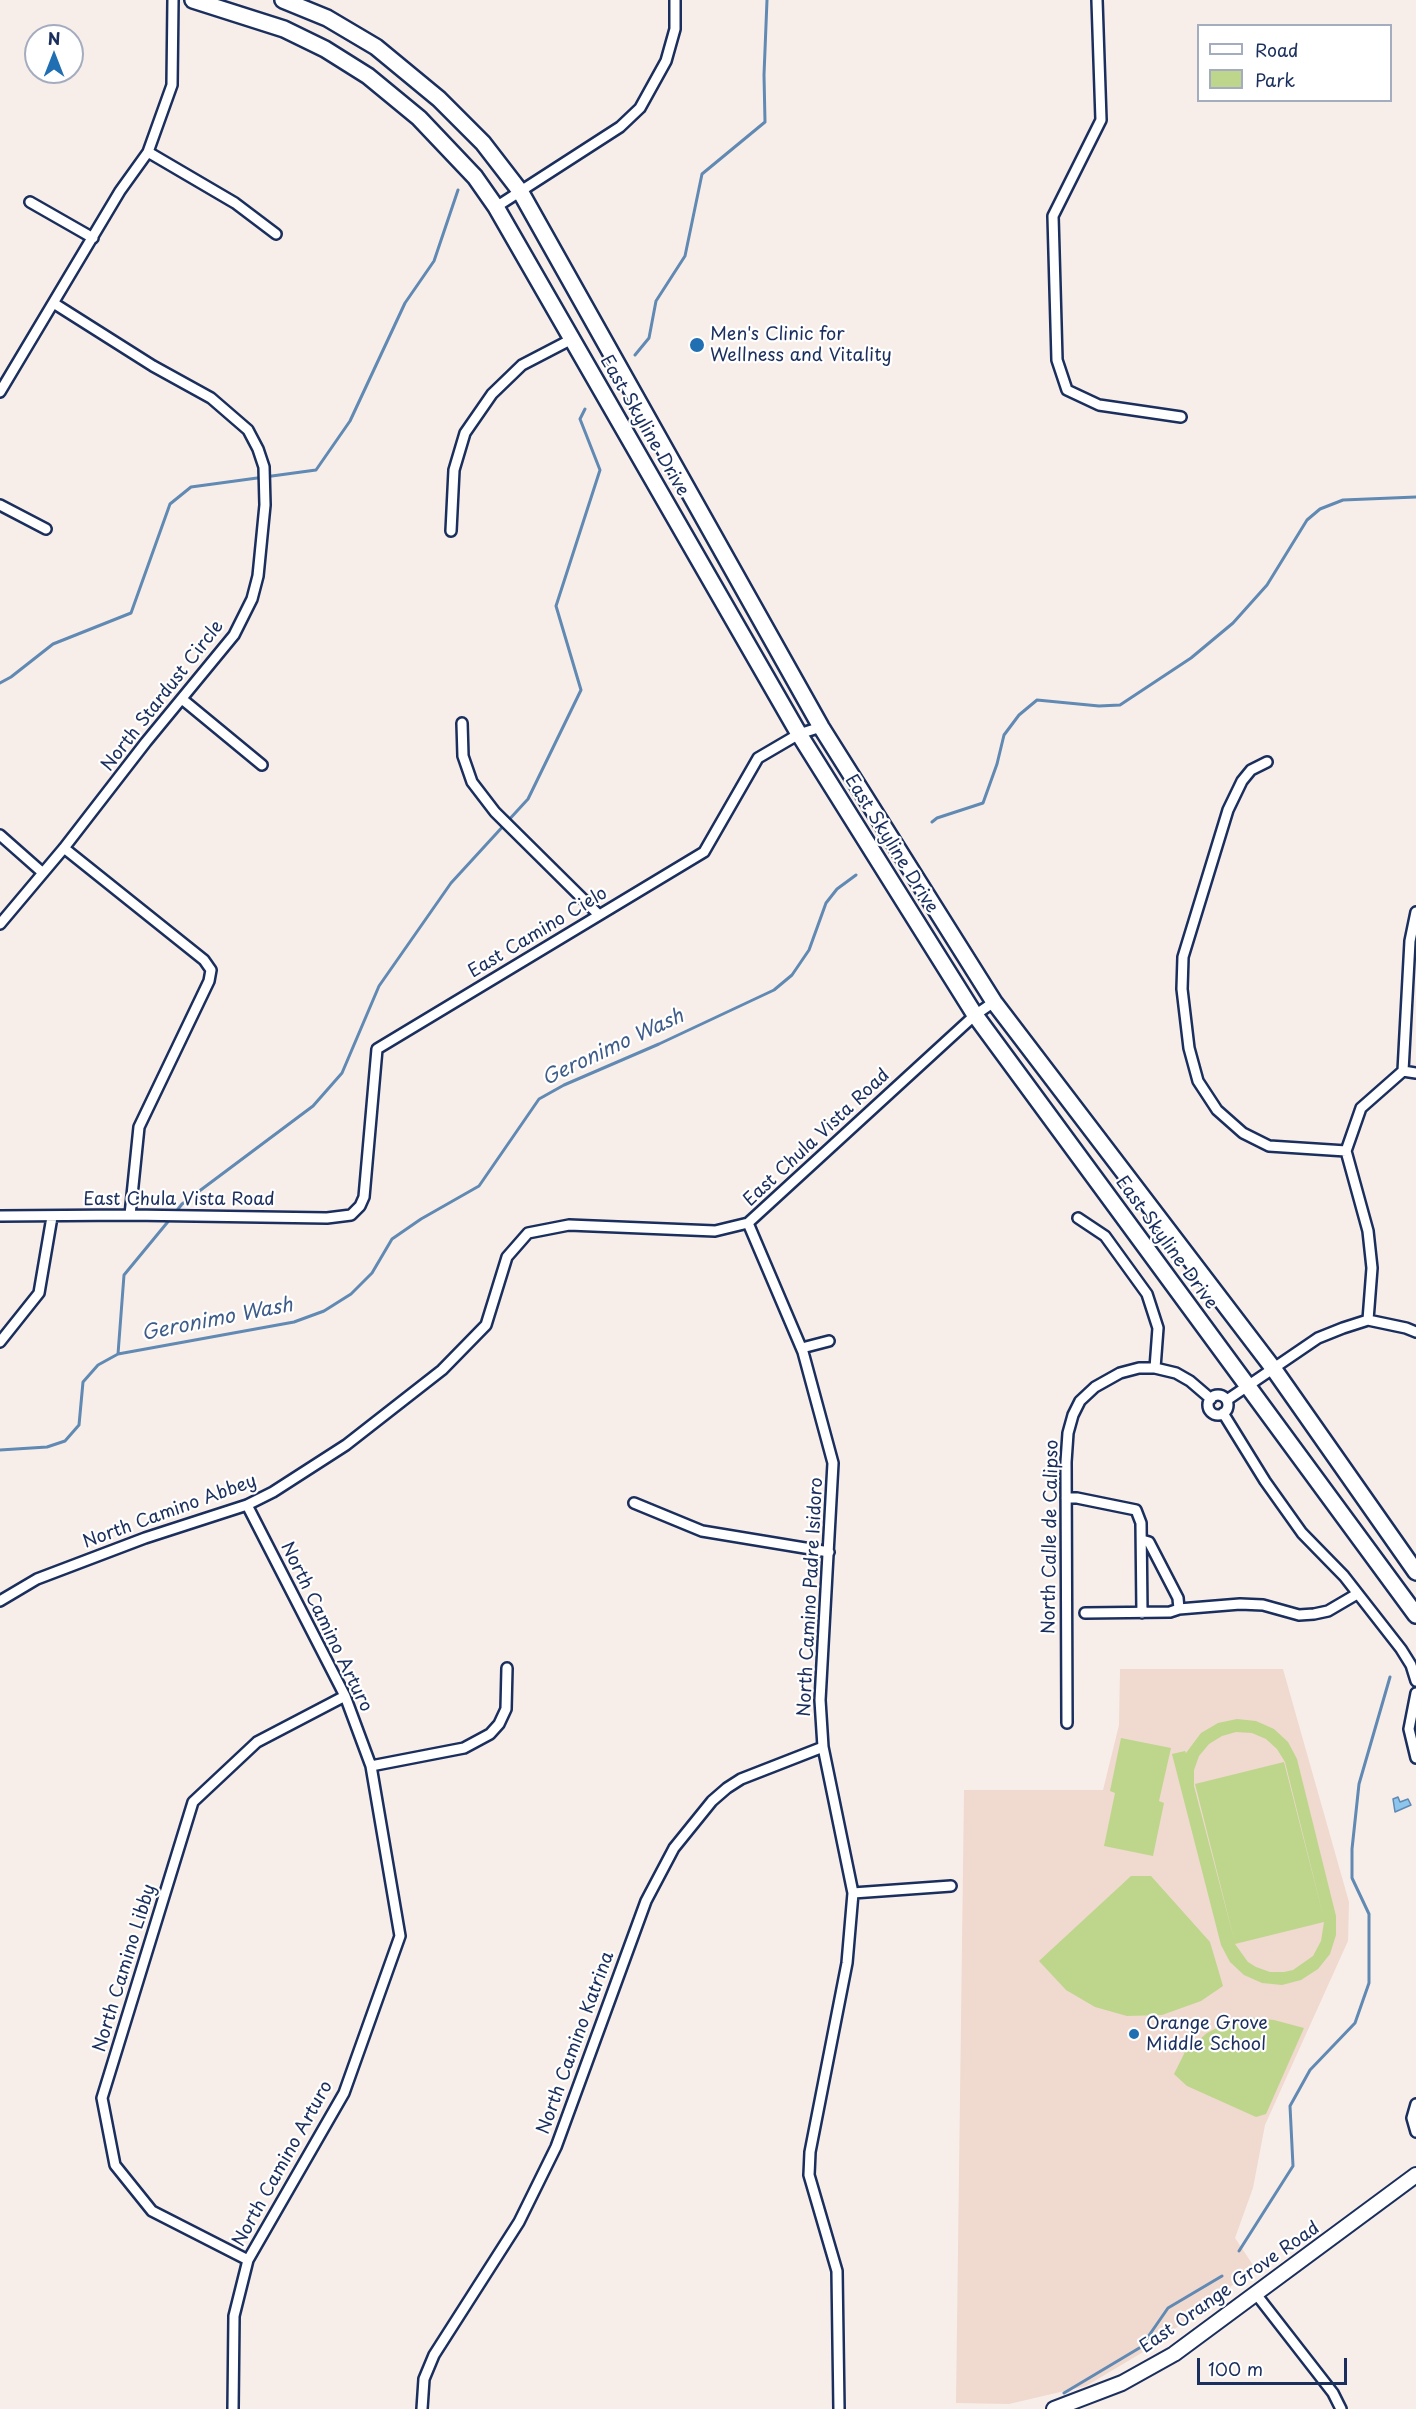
<!DOCTYPE html>
<html>
<head>
<meta charset="utf-8">
<style>
	body { margin:0 }
	#map { position:relative; width:1416px; height:2409px; overflow:hidden; background:#f8eee9; font-family:"Playpen Sans",sans-serif }
	canvas { display:block }
	.legend { position:absolute; left:1197px; top:24px; width:195px; height:78px; box-sizing:border-box; background:#fff; border:2px solid #a4acbf; margin:0; padding:8px 10px; list-style:none; font-size:18px; color:#1b2f5e }
	.legend li { display:flex; align-items:center; gap:12px; height:30px }
	.legend b { width:30px; border:2px solid #a4acbf }
	.north { position:absolute; left:24px; top:24px; width:60px; height:60px; box-sizing:border-box; background:#fff; border:2px solid #a4acbf; border-radius:50%; rotate:0deg; font-size:16px; font-weight:700; line-height:24px; text-align:center; color:#1b2f5e }
	.north::after { content:''; display:block; margin:auto; width:21px; height:27px; background:#1f6fb2; clip-path:polygon(50% 0,100% 100%,50% 72%,0 100%) }
	.scale { position:absolute; left:1197px; top:2358px; width:150px; height:27px; box-sizing:border-box; border:3px solid #1b2f5e; border-top:0; padding-left:8px; font-size:18px; line-height:21px; white-space:nowrap; color:#1b2f5e; -webkit-text-stroke:4px #fff; paint-order:stroke }
</style>
</head>
<body>
<div id="map">
<canvas width="1416" height="2409"></canvas>
<ul class="legend">
<li><b style="height:8px;background:#fff"></b>Road</li>
<li><b style="height:16px;background:#bdd68c"></b>Park</li>
</ul>
<div class="north">N</div>
<div class="scale">100 m</div>
</div>
<script>
const context = document.querySelector('canvas').getContext('2d');
context.lineJoin = 'round';
function fillPath(path, color) { context.fillStyle = color; context.fill(path, 'evenodd'); }
const shape = rows => new Path2D(rows.map(r => 'M' + r).join(''));
function strokePath(path, color, width, dash) { context.strokeStyle = color; context.lineWidth = width; context.lineCap = dash ? 'butt' : 'round'; context.setLineDash(dash || []); context.stroke(path); }
function label(font, color, halo, rows, align = 'center') {
  context.font = font + ' "Playpen Sans",sans-serif'; context.lineWidth = 4.5; context.setLineDash([]); context.textBaseline = 'middle'; context.strokeStyle = halo; context.fillStyle = color; for (const [text, x, y, turn = 0] of rows) {
    context.save(); context.translate(x, y); context.rotate((+turn || 0) * Math.PI / 180); context.textAlign = isNaN(turn) ? turn : align; if (halo) context.strokeText(text, 0, 0); context.fillText(text, 0, 0); context.restore();
  }
}
const built = shape([
	[1120,1669,1283,1669,1349,1902,1348,1941,1265,2125,1253,2188,1235,2238,1255,2268,1150,2348,1086,2386,1009,2404,956,2403,964,1790,1103,1790,1119,1725]
]);
const green = shape([
	[1237,1719,1256,1721,1274,1729,1288,1742,1297,1759,1336,1916,1336,1935,1330,1954,1318,1969,1301,1980,1282,1985,1262,1983,1244,1975,1230,1962,1221,1945,1172,1754,1185,1751,1186,1753,1201,1733,1218,1723],
	[1236,1732,1252,1733,1266,1739,1277,1749,1285,1762,1324,1919,1284,1762,1195,1784,1235,1943,1194,1786,1194,1770,1199,1756,1209,1744,1222,1736],
	[1324,1922,1321,1941,1313,1956,1293,1970,1284,1972,1270,1972,1256,1967,1248,1962,1235,1944],
	[1121,1738,1171,1748,1159,1801,1164,1803,1153,1856,1104,1846,1115,1793,1110,1791],
	[1131,1876,1151,1876,1210,1942,1223,1986,1201,2001,1162,2015,1127,2016,1095,2007,1066,1990,1039,1961],
	[1247,2017,1274,2020,1304,2028,1266,2114,1256,2117,1187,2086,1174,2074,1185,2052,1207,2033,1227,2023]
]);
const water = shape([
	[1398,1797,1400,1802,1408,1799,1411,1805,1395,1812,1393,1799,1398,1797]
]);
const stream = shape([
	[635,355,649,338,656,301,685,256,702,174,765,122,764,75,767,0],
	[0,683,11,677,53,644,131,613,170,504,191,487,316,470,350,421,405,303,434,261,458,190],
	[932,822,937,818,983,803,997,764,1004,735,1019,715,1037,700,1099,706,1120,705,1191,658,1233,623,1267,585,1307,520,1320,509,1343,500,1416,497],
	[175,1213,182,1204,313,1106,342,1073,379,986,451,883,528,799,581,690,556,606,600,470,580,419,585,409],
	[118,1354,124,1275,171,1218],
	[0,1450,47,1447,65,1441,79,1425,83,1382,98,1365,118,1354,294,1322,324,1311,351,1294,372,1273,392,1239,421,1219,479,1186,539,1099,564,1085,659,1044,774,990,792,975,809,950,826,903,837,889,856,875],
	[1239,2251,1293,2166,1290,2106,1310,2070,1355,2023,1369,1983,1369,1914,1352,1878,1352,1849,1359,1784,1390,1677],
	[1064,2393,1141,2347,1168,2308,1222,2276]
]);
const street = shape([
	[1097,0,1101,120,1053,216,1057,360,1067,390,1099,405,1181,417],
	[148,152,235,203,276,234],
	[30,202,93,238],
	[496,207,620,127,640,108,666,61,675,29,675,0],
	[0,392,120,191,148,152,172,85,173,0],
	[0,505,46,529],
	[451,531,454,470,465,433,492,394,522,365,572,339],
	[182,699,262,765],
	[462,723,463,756,472,782,495,812,599,915],
	[1267,762,1251,770,1242,781,1228,810,1183,957,1182,989,1189,1048,1198,1081,1217,1110,1243,1133,1269,1146,1346,1151],
	[0,835,43,873],
	[64,848,204,960,211,970,209,981,139,1127,130,1215],
	[0,924,64,848,146,742,234,635,252,599,258,576,265,505,264,467,258,449,248,430,211,398,153,366,55,304],
	[1403,1071,1410,941,1416,912],
	[1403,1071,1416,1073],
	[0,1216,130,1215,327,1218,351,1215,360,1206,364,1197,377,1049,704,852,758,758,799,734,821,727],
	[1078,1218,1105,1236,1147,1294,1158,1328,1155,1368],
	[748,1223,803,1352,833,1463,820,1700,823,1747,853,1893,847,1963,810,2152,809,2175,837,2271,839,2409],
	[1368,1320,1372,1268,1368,1231,1346,1151,1361,1108,1403,1071],
	[0,1342,39,1293,52,1217],
	[802,1348,829,1341],
	'1208 1405a10 10 0 1 1 20 0a10 10 0 1 1-20 0Z',
	[1227,1400,1318,1338,1343,1328,1368,1320,1406,1328,1416,1332],
	[1223,1413,1265,1481,1302,1533,1344,1576,1401,1649,1411,1665,1416,1681],
	[1066,1498,1077,1498,1136,1510,1141,1523,1142,1613],
	[634,1503,702,1531,829,1552],
	[1142,1540,1149,1542,1178,1598,1179,1609],
	[0,1601,37,1579,145,1538,247,1505,273,1492,346,1445,442,1370,486,1325,507,1257,528,1233,569,1225,715,1231,748,1223,975,1015,994,1002],
	[1085,1613,1170,1612,1179,1609,1240,1604,1263,1605,1299,1615,1314,1614,1328,1611,1357,1594],
	[1416,1693,1409,1729,1416,1758],
	[1067,1723,1066,1462,1068,1433,1073,1415,1080,1401,1095,1387,1120,1373,1139,1368,1155,1368,1176,1373,1190,1381,1211,1399],
	[371,1766,464,1748,490,1734,499,1724,506,1709,507,1668],
	[853,1893,951,1886],
	[1416,2104,1412,2118,1416,2132],
	[248,2260,152,2211,115,2165,102,2098,193,1802,257,1742,345,1696],
	[1256,2294,1333,2393,1341,2409],
	[233,2409,234,2316,248,2260,344,2093,400,1936,371,1766,345,1696,247,1505],
	[422,2409,424,2379,434,2355,519,2222,556,2147,646,1901,674,1848,712,1801,727,1788,741,1779,823,1747]
]);
const secondary = shape([
	[1054,2409,1122,2383,1174,2354,1416,2175]
]);
const primary = shape([
	[193,0,284,29,325,49,368,76,419,118,475,177,496,207,799,734,975,1015,1416,1615],
	[283,0,327,18,376,47,439,99,483,143,520,191,821,727,994,1002,1273,1368,1416,1572]
]);
const markers = [
	[697,345,8,"#1f6fb2"],
	[1134,2034,6,"#1f6fb2"]
];
const poiNames = [
	["Men's Clinic for",710,335],
	["Wellness and Vitality",710,356],
	["Orange Grove",1146,2024],
	["Middle School",1146,2045]
];
const streetNames = [
	["East Skyline Drive",644,426,60],
	["North Stardust Circle",163,696,-52],
	["East Skyline Drive",891,844,58],
	["East Camino Cielo",538,933,-31],
	["East Chula Vista Road",817,1138,-43],
	["East Chula Vista Road",179,1200],
	["East Skyline Drive",1166,1243,54],
	["North Camino Abbey",170,1512,-20],
	["North Calle de Calipso",1051,1537,-89],
	["North Camino Padre Isidoro",811,1597,-87],
	["North Camino Arturo",326,1627,64],
	["North Camino Libby",125,1968,-73],
	["North Camino Katrina",576,2043,-70],
	["North Camino Arturo",283,2164,-61],
	["East Orange Grove Road",1230,2288,-35]
];
const waterNames = [
	["Geronimo Wash",613,1048,-25],
	["Geronimo Wash",217,1320,-11]
];
fillPath(built, '#f0d9cf');
fillPath(green, '#bdd68c');
fillPath(water, '#8ec5ec');
strokePath(water, '#6089b3', 1.5);
strokePath(stream, '#6089b3', 3);
strokePath(street, '#1b2f5e', 14);
strokePath(secondary, '#1b2f5e', 18);
strokePath(primary, '#1b2f5e', 20);
strokePath(street, '#fff', 9);
strokePath(secondary, '#fff', 14);
strokePath(primary, '#fff', 15);
for (const [x, y, r, color] of markers) { const dot = new Path2D(); dot.arc(x, y, r, 0, 2 * Math.PI); context.fillStyle = color; context.fill(dot); strokePath(dot, '#fff', 2); }
label('18px', '#1b2f5e', '#fff', poiNames, 'left');
label('18px', '#1b2f5e', '#fff', streetNames);
label('italic 20px', '#3e5c89', '#fff', waterNames);
</script>
</body>
</html>
